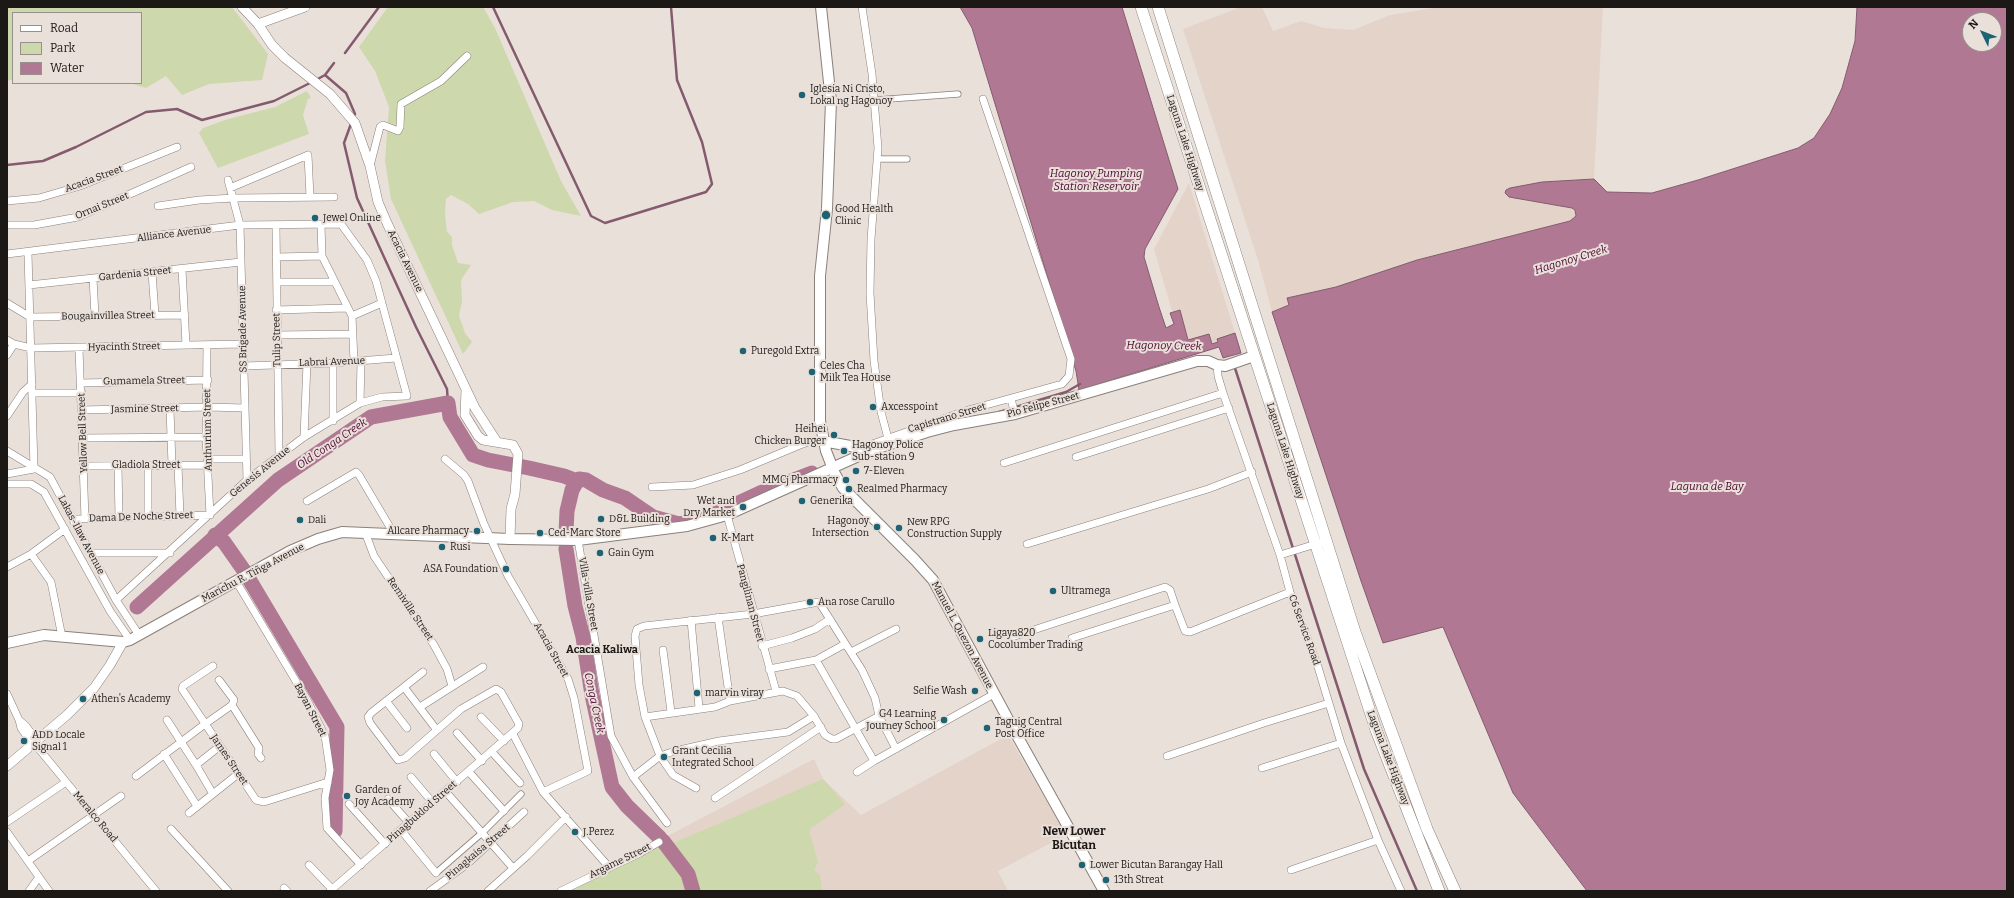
<!DOCTYPE html>
<html>
<head>
<meta charset="utf-8">
<style>
	body { margin:0 }
	#map { position:relative; width:2014px; height:898px; overflow:hidden; background:#eae0da; font-family:Bitter,serif }
	canvas { display:block }
	.frame { position:absolute; inset:0; border:8px solid #1c1816; pointer-events:none }
	.legend { position:absolute; left:12px; top:12px; width:130px; height:72px; box-sizing:border-box; background:#eae0da; border:1px solid #98908c; margin:0; padding:5px 7px; list-style:none; font-size:12px; color:#1c1816 }
	.legend li { display:flex; align-items:center; gap:8px; height:20px }
	.legend b { width:20px; border:1px solid #98908c }
	.north { position:absolute; left:1962px; top:12px; width:40px; height:40px; box-sizing:border-box; background:#eae0da; border:1px solid #98908c; border-radius:50%; rotate:313deg; font-size:11px; font-weight:700; line-height:16px; text-align:center; color:#1c1816 }
	.north::after { content:''; display:block; margin:auto; width:14px; height:18px; background:#1d6373; clip-path:polygon(50% 0,100% 100%,50% 72%,0 100%) }
</style>
</head>
<body>
<div id="map">
<canvas width="2014" height="898"></canvas>
<div class="frame"></div>
<ul class="legend">
<li><b style="height:5px;background:#fff"></b>Road</li>
<li><b style="height:11px;background:#cdd8ad"></b>Park</li>
<li><b style="height:11px;background:#b17894"></b>Water</li>
</ul>
<div class="north">N</div>
</div>
<script>
const context = document.querySelector('canvas').getContext('2d');
context.lineJoin = 'round';
function fillPath(path, color) { context.fillStyle = color; context.fill(path, 'evenodd'); }
const shape = rows => new Path2D(rows.map(r => 'M' + r).join(''));
function strokePath(path, color, width, dash) { context.strokeStyle = color; context.lineWidth = width; context.lineCap = dash ? 'butt' : 'round'; context.setLineDash(dash || []); context.stroke(path); }
function label(font, color, halo, rows, align = 'center') {
  context.font = font + ' Bitter,serif'; context.lineWidth = 4; context.setLineDash([]); context.textBaseline = 'middle'; context.strokeStyle = halo; context.fillStyle = color; for (const [text, x, y, turn = 0] of rows) {
    context.save(); context.translate(x, y); context.rotate((+turn || 0) * Math.PI / 180); context.textAlign = isNaN(turn) ? turn : align; if (halo) context.strokeText(text, 0, 0); context.fillText(text, 0, 0); context.restore();
  }
}
const built = shape([
	[1241,7,1262,7,1273,31,1301,21,1324,28,1353,30,1390,15,1440,7,1603,7,1594,179,1542,182,1509,197,1572,208,1575,210,1576,216,1570,221,1417,260,1336,287,1288,298,1289,305,1272,312,1258,260,1183,29],
	[1189,183,1235,333,1217,339,1218,342,1212,344,1188,340,1180,310,1172,311,1154,249],
	[1008,735,1066,835,998,871,1008,891,563,891,814,759,823,779,861,815]
]);
const green = shape([
	[7,7,232,7,268,54,262,80,209,84,182,95,166,76,146,88,129,83,141,83,141,13,13,13,13,79,7,81],
	[388,7,483,7,495,28,561,181,581,216,552,210,534,201,513,202,479,214,468,204,451,195,446,199,445,214,447,232,452,237,452,245,458,263,471,265,461,280,462,301,459,316,465,333,472,342,463,354,391,199,385,161,389,107,375,71,359,47],
	[307,91,311,98,308,99,303,115,309,134,218,168,199,133,203,128,228,119,275,107],
	[823,779,845,804,809,830,818,862,814,870,820,875,822,891,696,891,693,874,686,859,671,844],
	[662,844,686,875,689,891,571,891]
]);
const water = shape([
	[960,7,1122,7,1178,189,1145,249,1144,257,1159,307,1166,328,1174,324,1170,313,1180,310,1188,340,1209,334,1212,344,1218,342,1217,339,1235,333,1241,353,1223,358,1219,347,1079,390,1076,371,972,28,960,7],
	[1857,7,2007,7,2007,891,1587,891,1513,793,1443,627,1383,643,1361,581,1272,312,1289,305,1287,298,1336,287,1417,260,1570,221,1576,216,1575,210,1572,208,1509,197,1505,193,1506,190,1510,188,1542,182,1594,179,1607,192,1652,193,1698,180,1798,148,1814,138,1830,114,1842,88,1855,41,1857,7],
	[1970,20,1994,20,1994,44,1970,44,1970,20]
]);
const stream = shape([
	[493,7,591,216,605,223,706,192,712,184,702,142,677,80,671,7],
	[345,53,379,7],
	[325,75,334,63],
	[316,80,325,75,346,93,355,114,353,117],
	[352,121,344,143,357,198,416,327,447,389,448,403],
	[7,165,43,161,76,147,146,112,177,109,202,120,274,101,312,82],
	[1234,365,1364,769,1417,891],
	[999,412,1066,392,1080,384]
]);
const river = shape([
	[577,481,579,479,586,480,603,490,625,498,653,517,679,524,706,518,760,493,812,473],
	[566,532,567,511,572,490,577,481],
	[215,535,224,542,245,572],
	[566,549,575,606,583,637,592,695,612,787,627,806,660,838],
	[249,579,337,727,335,831],
	[137,607,278,480,371,417,448,403,450,417,473,455,488,460,529,468,564,476,577,481],
	[663,841,688,874,693,891]
]);
const pedestrian = shape([
	[875,100,958,94],
	[878,159,907,159],
	[436,873,482,833,521,794]
]);
const minor = shape([
	[862,7,872,74,878,148,871,239,870,293,874,361,881,412,889,442],
	[370,166,380,127,383,125,398,131,400,127,401,104,441,81,467,56],
	[228,180,240,225,247,480],
	[230,188,308,155,310,197],
	[7,201,39,198,80,186,177,147],
	[158,206,199,200,234,198,334,197],
	[7,225,34,225,78,217,191,167],
	[321,225,322,256,352,316,354,361],
	[276,226,279,455],
	[28,253,34,469],
	[7,254,240,225,341,224,367,260,376,281,407,396,382,397,360,403,304,437,247,480,116,600],
	[276,257,322,256],
	[182,269,186,345],
	[152,272,155,315],
	[93,278,95,316],
	[277,282,334,282],
	[29,285,241,262],
	[7,303,30,317,185,315],
	[276,310,347,308],
	[352,316,382,303],
	[277,335,353,334],
	[7,340,14,344,31,348,243,344],
	[79,348,85,519],
	[7,355,14,344],
	[333,363,333,421],
	[1217,365,1218,376,1223,393,1280,555,1290,592,1318,667,1341,743,1378,840,1401,891],
	[244,366,333,363,396,358],
	[81,383,208,380],
	[32,393,82,393],
	[1011,399,1015,414],
	[360,403,361,362],
	[170,409,172,465],
	[82,410,207,407,245,408],
	[7,416,23,392,32,384],
	[304,437,307,363],
	[82,438,206,437],
	[861,448,968,410,1062,384,1069,376,1071,359,983,99],
	[7,451,50,477,116,600,139,635],
	[1076,457,1229,408],
	[208,459,246,459],
	[445,459,464,475,468,481,484,524,508,576,568,679,574,698,588,771,543,792],
	[1004,463,1223,393],
	[148,465,148,517],
	[178,465,180,516],
	[84,466,208,465],
	[118,466,119,518],
	[7,474,34,469],
	[7,484,31,484,44,492,110,611,130,640],
	[652,487,693,485,740,470,800,445,811,441,823,441],
	[307,501,356,472,359,475,394,534],
	[727,515,776,691],
	[73,519,210,515,206,437,207,345],
	[365,532,374,556,434,645,447,669,452,686],
	[578,540,611,736,633,777,667,823],
	[1027,544,1208,489,1252,472],
	[91,553,170,553],
	[31,554,51,582,62,637],
	[1280,555,1319,543],
	[7,567,31,554,65,529],
	[236,581,306,698,325,736,330,770,325,798,327,828,361,865],
	[718,617,730,701],
	[691,620,699,708],
	[1012,637,1165,587,1170,590,1175,605],
	[1072,638,1175,605,1185,631,1190,632,1290,592],
	[762,646,792,638,815,629,830,619],
	[663,650,671,712],
	[851,652,896,629],
	[816,660,874,761],
	[213,666,183,686,182,689,256,800,264,802,328,782],
	[769,669,816,660,845,644],
	[404,687,436,729],
	[7,694,19,720,21,728,33,745],
	[386,701,407,728],
	[232,705,259,748,258,754,261,758],
	[420,707,483,667],
	[481,717,504,741],
	[645,717,715,707,730,701,783,691,797,696,814,716,825,735,832,739,836,739,879,716],
	[19,720,26,726,37,741],
	[167,720,196,765,220,746],
	[457,733,482,761],
	[513,734,543,792,609,867],
	[34,743,156,891],
	[492,752,520,783],
	[164,754,197,806],
	[434,754,457,782],
	[1167,756,1264,723,1329,703],
	[196,765,213,794],
	[1262,768,1341,743],
	[469,772,504,811],
	[857,772,874,761,994,694],
	[136,776,205,724,232,705,234,700,219,680],
	[411,777,433,803],
	[633,777,660,756,675,751,719,741,788,732,814,716],
	[696,788,673,775,660,756,645,717,639,685,635,636,637,629,644,626,753,614,819,602,862,670,875,698,879,716,896,749],
	[446,792,513,868],
	[715,798,821,727],
	[388,799,409,823],
	[349,804,385,844],
	[189,813,238,774],
	[7,822,66,782],
	[171,829,228,891],
	[401,830,436,873],
	[7,832,49,891],
	[28,861,121,796],
	[309,865,332,889],
	[1291,870,1378,840],
	[284,888,287,891],
	[29,891,39,877],
	[330,891,518,728,519,724,501,692,496,689,461,709,405,758,398,760,370,723,368,717,371,713,423,672],
	[430,891,466,865,524,812],
	[488,891,527,856,566,817],
	[561,891,640,853,659,842]
]);
const tertiary = shape([
	[242,7,258,24,272,45,285,58,330,94,355,123,370,166,378,202,387,223,475,408,497,442],
	[258,24,305,7],
	[466,390,465,415,478,436,483,440,513,445,518,454,515,494,511,509,510,539],
	[7,766,67,715,94,688,110,665,123,642]
]);
const secondary = shape([
	[821,7,831,101,827,209,820,276,820,421,826,451,835,474,843,488,915,560,933,580,1015,732,1104,891],
	[823,441,861,448],
	[7,643,44,635,123,642,130,640,290,551,318,539,342,532,510,539,578,540,687,526,727,515,872,450,927,432,954,425,1015,414,1197,361,1208,361,1217,365,1225,366,1254,356]
]);
const primary = shape([
	[1141,7,1376,730,1439,891],
	[1158,7,1355,632,1427,829,1455,891]
]);
const markers = [
	[802,95,4,"#1d6373"],
	[826,215,5,"#1d6373"],
	[315,218,4,"#1d6373"],
	[743,351,4,"#1d6373"],
	[812,372,4,"#1d6373"],
	[873,407,4,"#1d6373"],
	[834,435,4,"#1d6373"],
	[844,451,4,"#1d6373"],
	[856,471,4,"#1d6373"],
	[846,480,4,"#1d6373"],
	[849,489,4,"#1d6373"],
	[802,501,4,"#1d6373"],
	[743,507,4,"#1d6373"],
	[601,519,4,"#1d6373"],
	[300,520,4,"#1d6373"],
	[877,527,4,"#1d6373"],
	[899,528,4,"#1d6373"],
	[477,531,4,"#1d6373"],
	[540,533,4,"#1d6373"],
	[713,538,4,"#1d6373"],
	[442,547,4,"#1d6373"],
	[600,553,4,"#1d6373"],
	[506,569,4,"#1d6373"],
	[1053,591,4,"#1d6373"],
	[810,602,4,"#1d6373"],
	[980,639,4,"#1d6373"],
	[975,691,4,"#1d6373"],
	[697,693,4,"#1d6373"],
	[83,699,4,"#1d6373"],
	[944,720,4,"#1d6373"],
	[987,728,4,"#1d6373"],
	[24,741,4,"#1d6373"],
	[664,757,4,"#1d6373"],
	[347,796,4,"#1d6373"],
	[575,832,4,"#1d6373"],
	[1082,865,4,"#1d6373"],
	[1106,880,4,"#1d6373"]
];
const poiNames = [
	["Iglesia Ni Cristo,",810,89],
	["Lokal ng Hagonoy",810,101],
	["Good Health",835,209],
	["Clinic",835,221],
	["Jewel Online",323,218],
	["Puregold Extra",751,351],
	["Celes Cha",820,366],
	["Milk Tea House",820,378],
	["Axcesspoint",881,407],
	["Heihei",826,429,"right"],
	["Chicken Burger",826,441,"right"],
	["Hagonoy Police",852,445],
	["Sub-station 9",852,457],
	["7-Eleven",864,471],
	["MMCj Pharmacy",838,480,"right"],
	["Realmed Pharmacy",857,489],
	["Wet and",735,501,"right"],
	["Dry Market",735,513,"right"],
	["Generika",810,501],
	["D&L Building",609,519],
	["Dali",308,520],
	["Hagonoy",869,521,"right"],
	["Intersection",869,533,"right"],
	["New RPG",907,522],
	["Construction Supply",907,534],
	["Allcare Pharmacy",469,531,"right"],
	["Ced-Marc Store",548,533],
	["K-Mart",721,538],
	["Rusi",450,547],
	["Gain Gym",608,553],
	["ASA Foundation",498,569,"right"],
	["Ultramega",1061,591],
	["Ana rose Carullo",818,602],
	["Ligaya820",988,633],
	["Cocolumber Trading",988,645],
	["Selfie Wash",967,691,"right"],
	["marvin viray",705,693],
	["Athen's Academy",91,699],
	["G4 Learning",936,714,"right"],
	["Journey School",936,726,"right"],
	["Taguig Central",995,722],
	["Post Office",995,734],
	["ADD Locale",32,735],
	["Signal 1",32,747],
	["Grant Cecilia",672,751],
	["Integrated School",672,763],
	["Garden of",355,790],
	["Joy Academy",355,802],
	["J.Perez",583,832],
	["Lower Bicutan Barangay Hall",1090,865],
	["13th Streat",1114,880]
];
const streetNames = [
	["Laguna Lake Highway",1185,143,72],
	["Acacia Street",94,179,-20],
	["Ornai Street",102,206,-22],
	["Alliance Avenue",174,234,-7],
	["Acacia Avenue",405,261,64],
	["Gardenia Street",135,274,-6],
	["Bougainvillea Street",108,316,-1],
	["SS Brigade Avenue",243,329,-91],
	["Tulip Street",277,340,-91],
	["Hyacinth Street",124,347,-1],
	["Labrai Avenue",332,362,-2],
	["Gumamela Street",144,381,-1],
	["Pio Felipe Street",1043,405,-15],
	["Jasmine Street",145,409,-1],
	["Capistrano Street",947,418,-17],
	["Anthurium Street",208,430,-91],
	["Yellow Bell Street",83,433,-92],
	["Laguna Lake Highway",1285,451,72],
	["Gladiola Street",146,465],
	["Genesis Avenue",260,472,-39],
	["Dama De Noche Street",141,517,-2],
	["Lakas-Ilaw Avenue",81,535,62],
	["Marichu R. Tiñga Avenue",253,573,-28],
	["Villa-villa Street",588,594,80],
	["Pangilinan Street",750,603,75],
	["Remiville Street",410,609,56],
	["C6 Service Road",1304,630,70],
	["Manuel L. Quezon Avenue",962,635,62],
	["Acacia Street",551,650,61],
	["Bayan Street",310,710,63],
	["Laguna Lake Highway",1388,758,69],
	["James Street",229,760,56],
	["Pinagbuklod Street",422,812,-41],
	["Meralco Road",95,817,50],
	["Pinagkaisa Street",478,852,-40],
	["Argame Street",620,861,-26]
];
const waterNames = [
	["Hagonoy Pumping",1096,174],
	["Station Reservoir",1096,187],
	["Hagonoy Creek",1571,260,-17],
	["Hagonoy Creek",1164,346,1],
	["Old Conga Creek",332,444,-34],
	["Laguna de Bay",1707,487],
	["Conga Creek",594,703,78]
];
const neighbourhoodNames = [
	["Acacia Kaliwa",602,650]
];
const quarterNames = [
	["New Lower",1074,832],
	["Bicutan",1074,846]
];
fillPath(built, '#e4d3c8');
fillPath(green, '#cdd8ad');
fillPath(water, '#b17894');
strokePath(water, '#845b6e', 1);
strokePath(stream, '#845b6e', 2.5);
strokePath(river, '#b17894', 15);
strokePath(pedestrian, '#8a807b', 7);
strokePath(minor, '#8a807b', 8);
strokePath(tertiary, '#8a807b', 10);
strokePath(secondary, '#8a807b', 12);
strokePath(primary, '#8a807b', 12);
strokePath(pedestrian, '#fff', 5.5);
strokePath(minor, '#fff', 7);
strokePath(tertiary, '#fff', 9);
strokePath(secondary, '#fff', 10);
strokePath(primary, '#fff', 11);
for (const [x, y, r, color] of markers) { const dot = new Path2D(); dot.arc(x, y, r, 0, 2 * Math.PI); context.fillStyle = color; context.fill(dot); strokePath(dot, '#eae0da', 1.5); }
label('10px', '#1c1816', '#eae0da', poiNames, 'left');
label('10px', '#1c1816', '#eae0da', streetNames);
label('italic 11px', '#4c0632', '#eae0da', waterNames);
label('bold 11px', '#1c1816', '#eae0da', neighbourhoodNames);
label('bold 12px', '#1c1816', '#eae0da', quarterNames);
</script>
</body>
</html>
